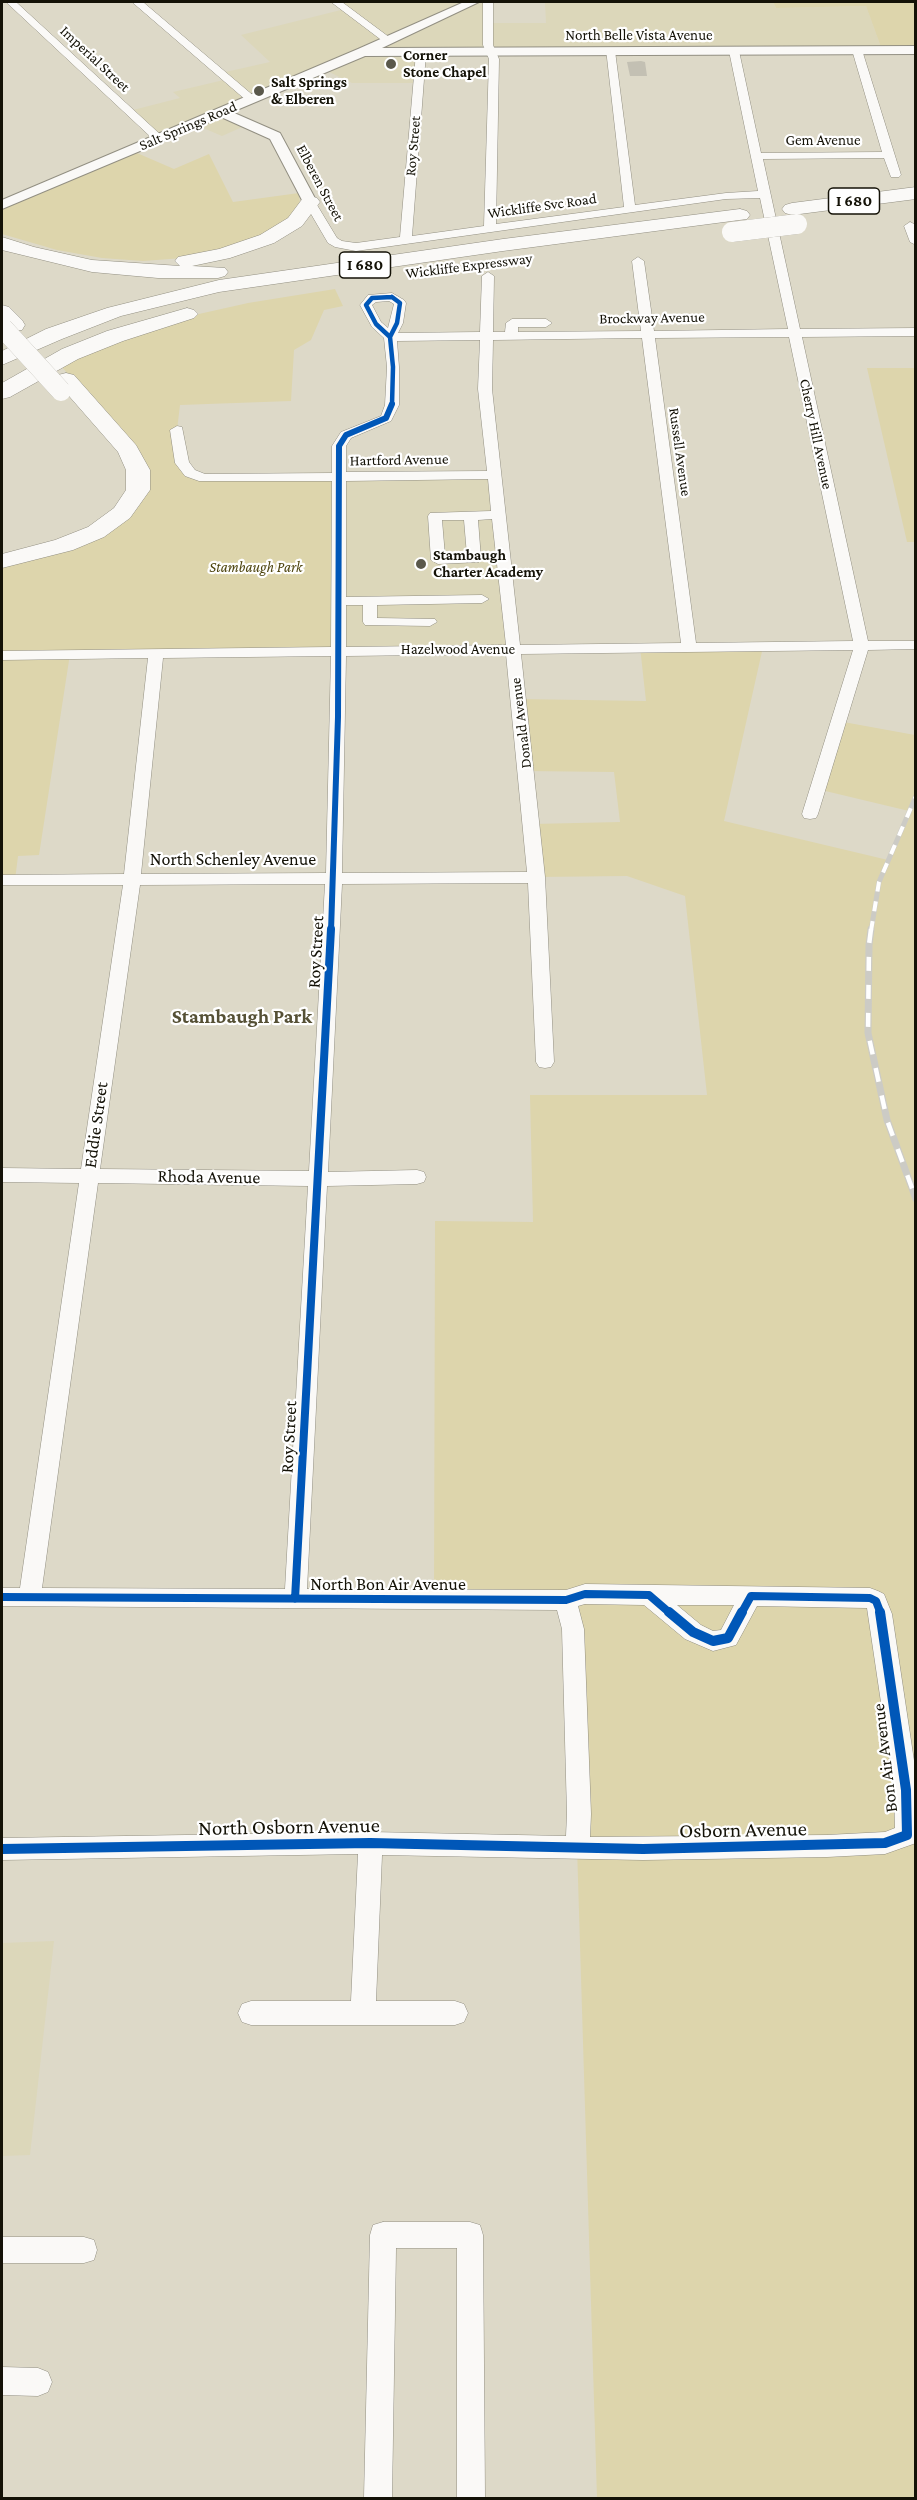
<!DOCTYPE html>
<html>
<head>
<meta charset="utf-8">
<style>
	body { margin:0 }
	#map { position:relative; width:917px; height:2500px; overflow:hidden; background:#ddd9c8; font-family:"Crimson Pro",serif }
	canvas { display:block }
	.frame { position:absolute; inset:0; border:3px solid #141207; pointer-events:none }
</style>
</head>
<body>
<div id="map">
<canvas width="917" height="2500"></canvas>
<div class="frame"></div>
</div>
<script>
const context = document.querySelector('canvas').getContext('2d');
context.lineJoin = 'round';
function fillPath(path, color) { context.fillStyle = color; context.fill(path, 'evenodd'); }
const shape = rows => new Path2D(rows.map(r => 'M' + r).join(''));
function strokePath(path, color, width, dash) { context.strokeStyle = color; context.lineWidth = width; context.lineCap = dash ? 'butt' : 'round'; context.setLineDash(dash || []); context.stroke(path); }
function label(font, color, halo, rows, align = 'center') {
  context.font = font + ' "Crimson Pro",serif'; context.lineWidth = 4.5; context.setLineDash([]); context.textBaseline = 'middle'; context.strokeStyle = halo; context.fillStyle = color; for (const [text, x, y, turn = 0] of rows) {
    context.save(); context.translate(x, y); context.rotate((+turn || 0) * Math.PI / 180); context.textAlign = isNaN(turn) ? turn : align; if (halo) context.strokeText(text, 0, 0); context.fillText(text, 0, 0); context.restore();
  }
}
const built = shape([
	[336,2,488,2,489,23,546,23,545,2,773,2,776,8,866,6,882,50,421,53,418,83,352,83,323,69,221,112,249,124,222,136,194,124,158,138,129,111,180,98,173,92,228,79,221,73,270,62,241,35,345,9],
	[494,475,512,649,339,650,339,477],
	[54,1941,30,2155,2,2156,2,1943]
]);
const green = shape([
	[773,2,915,2,915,50,882,50,866,6,776,8],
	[130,150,174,169,209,154,233,202,299,193,300,204,289,220,244,245,183,258,143,261,102,258,57,250,2,234,2,205],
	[335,289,343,306,324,310,311,340,294,350,291,401,180,405,177,430,182,463,198,477,339,477,339,650,70,654,39,855,18,856,15,880,2,880,2,566,63,551,144,494,99,408,59,364,181,318,248,303],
	[867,368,915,368,915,542,907,542],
	[640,647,763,647,724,821,888,860,909,811,817,789,838,721,915,735,915,2498,597,2498,577,1847,565,1600,434,1599,435,1221,533,1222,530,1095,707,1095,685,896,627,876,537,877,532,824,620,822,614,772,526,771,518,699,646,701]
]);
const building = shape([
	[641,61,645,62,647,76,630,76,627,62]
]);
const minor = shape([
	[6,2,16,2,162,136,162,140,154,140,6,2],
	[132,2,143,2,255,97,255,101,247,101,132,2],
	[331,2,342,2,393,40,384,42,331,2],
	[483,2,493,2,493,45,499,59,496,224,624,207,606,49,615,51,635,205,726,193,758,191,729,51,734,48,739,51,761,153,882,152,852,50,857,47,862,50,901,175,899,177,891,177,884,158,763,159,800,329,916,328,916,336,802,337,868,641,916,641,916,649,868,650,818,814,816,818,810,819,804,818,802,814,853,650,521,654,545,877,554,1062,551,1067,545,1068,539,1067,536,1062,528,883,342,884,328,1172,417,1170,424,1172,426,1177,424,1182,417,1184,327,1186,307,1589,566,1590,585,1584,870,1588,878,1591,884,1594,892,1614,916,1774,916,1843,885,1854,827,1857,643,1860,382,1855,376,2001,455,2001,464,2004,468,2013,464,2022,455,2025,251,2025,242,2022,238,2013,242,2004,251,2001,351,2001,358,1854,2,1860,2,1838,370,1832,566,1836,567,1814,562,1629,557,1610,2,1606,2,1588,20,1588,79,1183,2,1182,2,1168,81,1169,123,885,2,885,2,875,124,874,148,658,2,660,2,651,331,647,332,481,199,481,185,476,175,463,170,430,177,426,182,427,189,462,195,470,205,474,332,473,332,446,341,432,381,416,385,405,387,367,384,338,372,327,360,305,368,295,392,293,404,300,406,303,403,323,398,333,480,332,482,276,488,272,494,276,493,332,505,332,506,323,512,319,546,319,552,323,546,327,518,327,518,332,641,331,632,261,638,257,644,261,654,331,788,329,760,198,726,199,356,251,335,247,328,243,304,202,306,200,314,200,337,238,342,241,356,243,400,237,416,53,421,50,426,53,412,236,484,226,489,59,483,45,483,2],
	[389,301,394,304,388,328,381,322,372,305,376,302,389,301],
	[789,337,853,641,696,643,655,338,789,337],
	[642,338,681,643,520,645,492,389,493,340,642,338],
	[480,340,478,389,487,471,346,472,346,446,351,438,391,421,399,405,399,367,397,341,480,340],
	[488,479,491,511,430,513,428,516,431,560,438,564,479,562,481,559,478,520,492,519,506,645,346,647,346,605,363,605,363,622,365,625,430,626,437,622,435,619,377,618,377,605,482,603,489,599,482,595,346,597,346,481,488,479],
	[442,520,464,520,467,555,445,556,442,520],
	[506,654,527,872,342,873,346,656,506,654],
	[331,656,326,873,141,874,163,658,331,656],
	[325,884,309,1171,100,1169,140,885,325,884],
	[98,1183,308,1186,285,1589,42,1588,98,1183],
	[585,1604,644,1605,685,1639,713,1651,736,1645,757,1606,867,1608,894,1790,895,1828,885,1832,827,1835,590,1837,591,1814,584,1629,578,1606,585,1604],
	[677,1605,734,1605,721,1630,713,1631,701,1625,677,1605],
	[910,222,916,225,916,245,910,242,904,226,910,222],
	[383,2222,470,2222,480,2225,483,2235,485,2498,457,2498,457,2248,396,2248,392,2498,364,2498,370,2235,373,2225,383,2222],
	[2,2237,84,2237,94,2240,97,2250,94,2260,84,2263,2,2263,2,2237],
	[2,2367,38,2368,48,2372,52,2382,48,2392,38,2396,2,2395,2,2367]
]);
const tertiary = shape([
	[464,2,479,2,382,48,916,46,916,54,365,56,232,112,280,133,317,202,315,205,310,206,303,202,270,139,221,117,2,209,2,200,358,49,464,2]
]);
const motorway = shape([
	[916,187,916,199,792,215,785,213,782,209,785,205,792,203,916,187],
	[310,196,317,198,320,202,302,226,274,243,230,258,192,266,225,268,228,272,225,276,218,278,158,278,92,272,2,250,2,237,34,247,92,260,180,266,175,261,178,257,219,249,260,235,288,218,303,198,310,196],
	[740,209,747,211,750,215,747,219,503,251,219,292,121,316,62,339,2,365,2,351,46,329,107,308,219,280,503,239,740,209],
	[2,305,9,307,22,320,25,325,22,330,14,331,6,330,2,324,2,305],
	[187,308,194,310,198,314,194,318,123,341,78,359,10,397,2,399,2,383,62,349,107,331,187,308],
	[66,373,74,375,136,445,150,470,150,490,130,518,104,537,73,550,2,568,2,554,55,540,88,527,114,508,126,490,126,470,118,452,55,380,58,375,66,373]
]);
const railFar1 = shape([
	[871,931,879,882,916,796]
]);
const rail = shape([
	[871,929,869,945,868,1033,887,1120,916,1199]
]);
const motorwayBridge = shape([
	[732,232,797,224],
	[3,328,61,391]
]);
const cyclewayFar3 = shape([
	[392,297,400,303,397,323,390,337,376,324,366,305,372,298,392,297],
	[390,337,393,367,392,405]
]);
const cyclewayFar2 = shape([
	[331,931,338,717,339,446,346,435,386,418,392,404]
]);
const cyclewayFar1 = shape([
	[2,1597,566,1600,585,1594,649,1595,671,1614],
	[295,1599,331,929],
	[741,1614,751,1596,870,1598,876,1601,881,1614]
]);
const cycleway = shape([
	[669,1612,693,1632,713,1641,728,1638,742,1612],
	[2,1849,370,1843,643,1849,885,1843,907,1835,906,1790,880,1612]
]);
const markers = [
	[391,64,6,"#5a584b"],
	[259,91,6,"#5a584b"],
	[421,564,6,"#5a584b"]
];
const farStreetnames = [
	["North Belle Vista Avenue",639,35],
	["Imperial Street",95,59,43],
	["Salt Springs Road",188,126,-23],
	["Gem Avenue",823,140],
	["Roy Street",413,146,-85],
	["Elberen Street",320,183,62],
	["Wickliffe Svc Road",542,206,-8],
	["Wickliffe Expressway",469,266,-7],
	["Brockway Avenue",652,318,-1],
	["Cherry Hill Avenue",816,434,78],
	["Russell Avenue",680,452,82],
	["Hartford Avenue",399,460,-1],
	["Hazelwood Avenue",458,649],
	["Donald Avenue",521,723,-97]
];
const farPoinames = [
	["Corner",403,55],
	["Stone Chapel",403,72],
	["Salt Springs",271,82],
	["& Elberen",271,99],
	["Stambaugh",433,555],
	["Charter Academy",433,572]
];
const farParknames = [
	["Stambaugh Park",256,567]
];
const shields = [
	[854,201,51],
	[365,265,51]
];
const shieldNames = [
	["I 680",854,201],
	["I 680",365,265]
];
const streetNames = [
	["North Schenley Avenue",233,859],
	["Roy Street",316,952,-87],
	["Eddie Street",96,1125,-82],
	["Rhoda Avenue",209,1177,1],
	["Roy Street",289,1437,-87],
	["North Bon Air Avenue",388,1584],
	["Bon Air Avenue",885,1758,-97]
];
const neighbourhoodNames = [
	["Stambaugh Park",242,1017]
];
const nearStreetnames = [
	["North Osborn Avenue",289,1827,-1],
	["Osborn Avenue",743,1830,-1]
];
fillPath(built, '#dcd7ba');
fillPath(green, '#ddd5ac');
fillPath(building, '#c3c0b3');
strokePath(minor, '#928f82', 1);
strokePath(tertiary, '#928f82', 2);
strokePath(motorway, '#928f82', 1);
fillPath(minor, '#faf9f7');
fillPath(tertiary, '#faf9f7');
fillPath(motorway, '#faf9f7');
strokePath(railFar1, '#cccbc5', 5);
strokePath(rail, '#cccbc5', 7);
strokePath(railFar1, '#fff', 4, [10]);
strokePath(rail, '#fff', 4.5, [14]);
strokePath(motorwayBridge, '#928f82', 20, []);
strokePath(motorwayBridge, '#faf9f7', 20);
strokePath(cyclewayFar3, '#0057b8', 4.5);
strokePath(cyclewayFar2, '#0057b8', 6);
strokePath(cyclewayFar1, '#0057b8', 8);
strokePath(cycleway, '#0057b8', 10);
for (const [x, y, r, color] of markers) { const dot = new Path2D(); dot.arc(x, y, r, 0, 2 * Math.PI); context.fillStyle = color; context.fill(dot); strokePath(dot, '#fff', 2); }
label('15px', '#141207', '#fff', farStreetnames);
label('bold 15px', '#141207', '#fff', farPoinames, 'left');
label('italic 15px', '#4d440d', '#fff', farParknames);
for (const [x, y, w] of shields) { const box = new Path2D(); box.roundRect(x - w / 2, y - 13, w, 26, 4.5); context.fillStyle = '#fff'; context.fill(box); strokePath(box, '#141207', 1.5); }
label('bold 16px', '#141207', null, shieldNames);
label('18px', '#141207', '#fff', streetNames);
label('bold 20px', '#555035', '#fff', neighbourhoodNames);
label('21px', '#141207', '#fff', nearStreetnames);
</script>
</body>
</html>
